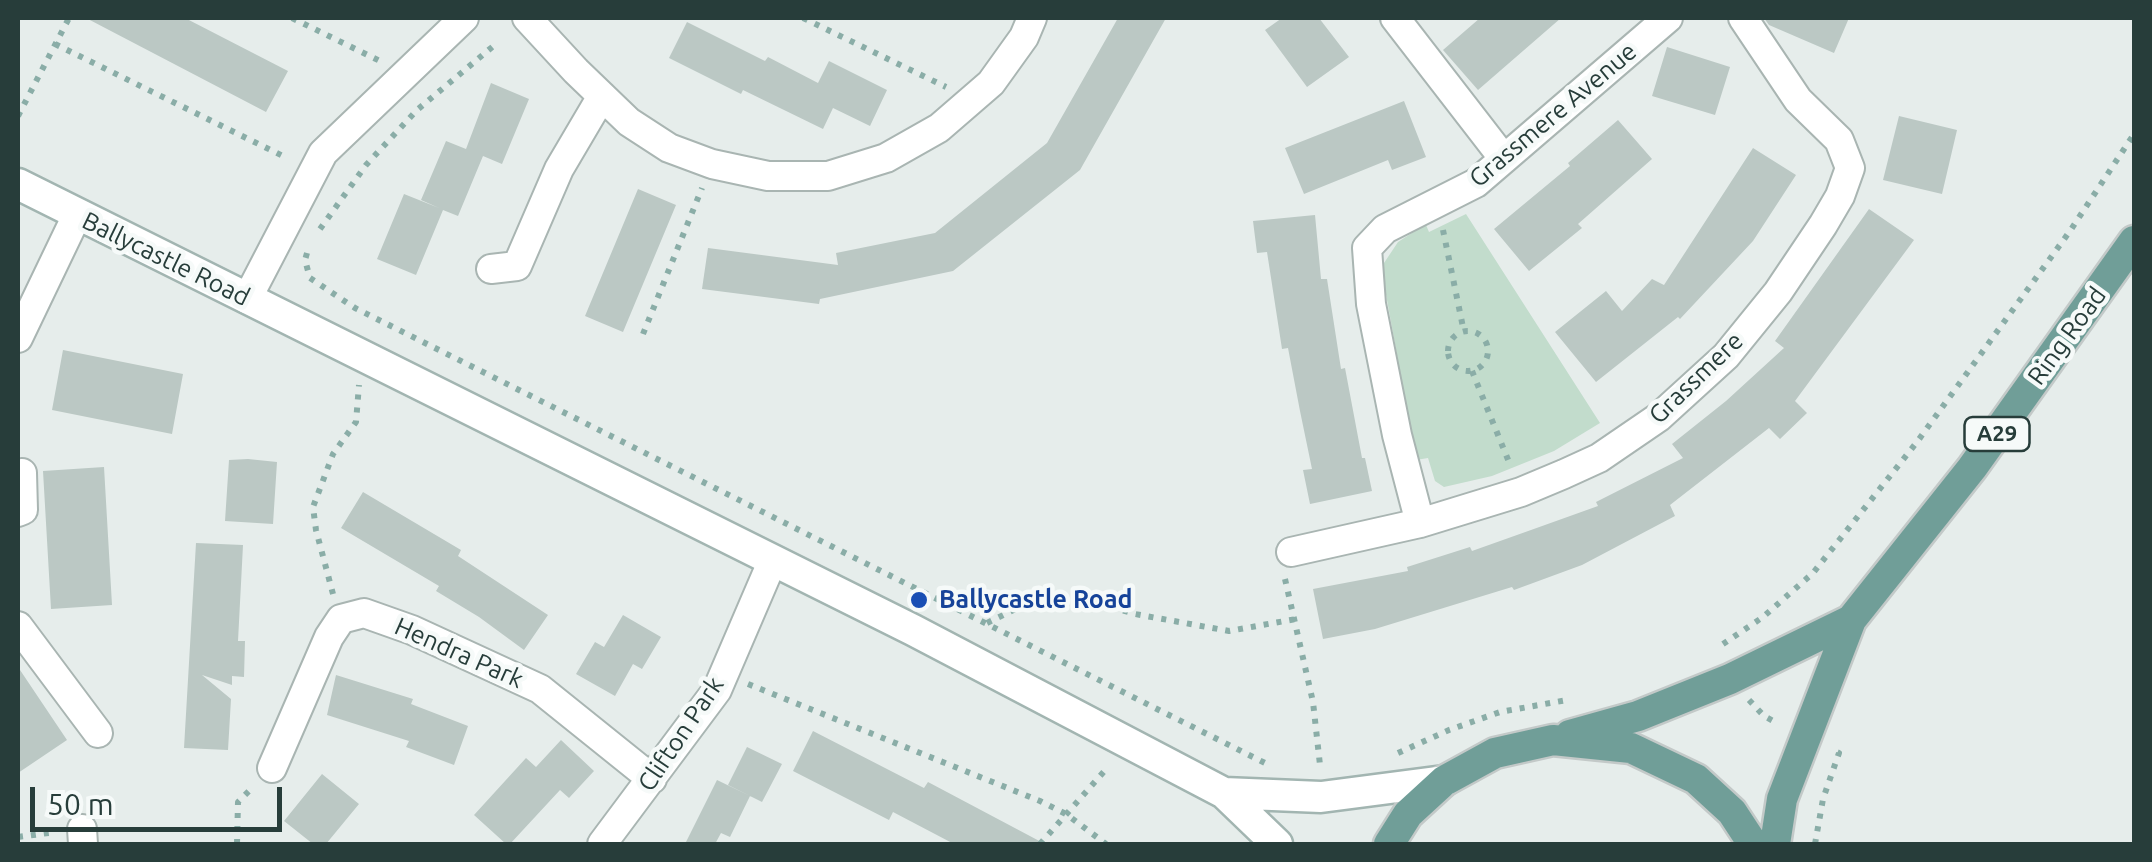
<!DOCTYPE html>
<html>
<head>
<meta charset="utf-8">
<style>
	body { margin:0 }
	#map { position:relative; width:2152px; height:862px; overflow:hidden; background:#e6edeb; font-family:Ubuntu,sans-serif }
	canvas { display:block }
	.frame { position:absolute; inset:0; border:20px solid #273d3a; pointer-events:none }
	.scale { position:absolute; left:30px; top:787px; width:252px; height:45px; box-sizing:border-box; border:5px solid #273d3a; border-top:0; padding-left:12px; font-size:30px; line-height:35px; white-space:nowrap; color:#273d3a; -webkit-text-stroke:8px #f6faf9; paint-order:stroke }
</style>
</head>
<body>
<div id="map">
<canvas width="2152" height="862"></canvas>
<div class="frame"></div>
<div class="scale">50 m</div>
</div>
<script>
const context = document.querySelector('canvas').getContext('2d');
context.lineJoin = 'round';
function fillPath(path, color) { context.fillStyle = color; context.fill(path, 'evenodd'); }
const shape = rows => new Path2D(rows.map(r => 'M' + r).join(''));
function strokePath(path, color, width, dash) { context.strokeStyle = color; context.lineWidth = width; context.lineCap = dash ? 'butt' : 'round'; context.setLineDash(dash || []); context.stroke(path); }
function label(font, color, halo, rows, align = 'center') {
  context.font = font + ' Ubuntu,sans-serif'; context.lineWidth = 9; context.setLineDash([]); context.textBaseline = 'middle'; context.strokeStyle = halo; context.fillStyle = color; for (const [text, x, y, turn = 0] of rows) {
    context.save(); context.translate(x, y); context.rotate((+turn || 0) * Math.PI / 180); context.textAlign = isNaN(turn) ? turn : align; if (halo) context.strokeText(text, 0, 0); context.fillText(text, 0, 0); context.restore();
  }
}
const green = shape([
	[1466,214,1600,423,1554,451,1492,476,1444,487,1435,481,1428,458,1416,460,1383,278,1384,263,1398,242,1415,231,1426,225,1429,232]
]);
const building = shape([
	[86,18,185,18,288,71,266,112],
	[1118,18,1166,18,1080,170,953,271,820,299,819,304,702,289,708,248,838,265,836,253,935,233,1047,143],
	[1282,18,1319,18,1349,57,1307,87,1265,30],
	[1480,18,1561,18,1478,90,1443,50],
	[1764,18,1849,18,1834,53,1769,25],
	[687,22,765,61,768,57,818,83,829,61,887,90,870,126,833,108,823,129,743,90,741,94,669,58],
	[1667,47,1730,67,1715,115,1652,96],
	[491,83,529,99,502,164,483,156,458,216,443,210,416,275,377,259,404,194,439,208,421,200,446,141,466,149],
	[1404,101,1426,157,1392,170,1388,160,1304,194,1285,148],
	[1899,116,1957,130,1942,194,1883,180],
	[1618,120,1652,159,1578,224,1582,228,1529,271,1494,229,1570,166,1568,163],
	[1753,148,1796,175,1753,241,1680,319,1678,317,1596,382,1555,332,1606,291,1622,311,1652,279,1664,285],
	[638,189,676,205,623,332,585,316],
	[1869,209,1914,240,1795,401,1807,413,1780,439,1769,428,1670,505,1675,516,1582,565,1514,590,1512,587,1375,629,1323,639,1313,589,1408,571,1407,567,1470,547,1472,551,1531,530,1598,506,1596,502,1683,458,1672,444,1726,401,1784,348,1775,341],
	[1315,215,1321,279,1327,279,1341,369,1345,368,1362,458,1365,458,1372,491,1310,504,1303,470,1312,469,1300,411,1288,348,1282,349,1267,252,1257,253,1253,221],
	[63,350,183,374,172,434,52,410],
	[248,459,277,462,273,524,225,521,229,460],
	[104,467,112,605,51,609,43,471],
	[363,492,461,550,458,556,548,615,524,650,479,617,436,591,439,586,341,528],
	[196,543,243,545,238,641,245,641,244,677,232,676,232,685,202,675,231,699,228,750,184,748],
	[623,615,661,637,642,669,633,664,615,696,576,674,595,642,604,647],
	[18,667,67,740,18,773],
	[336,675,413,699,411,704,468,726,454,765,406,747,409,741,327,715],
	[813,731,924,788,928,782,1045,844,954,844,893,812,889,820,793,771],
	[561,740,594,771,569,798,560,790,510,844,506,844,474,815,526,758,536,767],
	[747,747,782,764,762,802,728,785],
	[322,774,359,804,326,844,313,844,284,821],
	[717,780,750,796,730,837,721,833,715,844,685,844]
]);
const path = shape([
	[292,18,380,61],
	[803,18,946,87],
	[55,44,287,158],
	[18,116,69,18],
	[320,229,366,165,417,110,497,43],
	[1443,230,1464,332],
	[307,253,305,260,310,278,355,308,1265,763],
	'1448 351a20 20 0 1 1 40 0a20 20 0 1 1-40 0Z',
	[643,334,702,188],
	[1472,371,1511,467],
	[1285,579,1313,702,1320,765,1317,765],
	[333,594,316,530,313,507,333,454,356,422,359,385],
	[987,623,1030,602,1080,598,1135,614,1229,631,1296,619],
	[1723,644,1763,617,1813,573,1917,442,2070,231,2134,134],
	[748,684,1040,801,1066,814,1106,844],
	[1749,700,1764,716,1777,723],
	[1398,753,1449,730,1500,712,1567,700],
	[18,837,56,832],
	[237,844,238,802,253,787],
	[1040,844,1108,767],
	[1815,844,1823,799,1839,753,1834,751]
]);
const minor = shape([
	[527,18,576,71,629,122,669,148,712,164,768,176,828,176,886,158,939,128,991,83,1024,37,1032,18],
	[1395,18,1504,159],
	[491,269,517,266,559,169,602,96],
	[247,299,323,153,464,18],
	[18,338,77,215],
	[18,512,23,510,22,473],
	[1420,523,1397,435,1371,304,1367,248,1385,229,1476,183,1668,18],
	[1291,552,1420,523,1521,492,1564,474,1599,458,1659,417,1726,356,1778,292,1823,225,1840,196,1850,168,1839,140,1798,100,1743,18],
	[18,626,98,733],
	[272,768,329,637,341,619,364,613,412,630,540,689,652,779],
	[82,829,83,844],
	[602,844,717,690,772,562]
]);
const secondary = shape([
	[18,184,913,630,1224,793,1277,844],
	[1224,793,1321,797,1444,781]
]);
const primary = shape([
	[1570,735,1638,716,1730,679,1851,620],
	[1389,844,1408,814,1444,781,1495,753,1553,740,1631,748,1696,779,1732,812,1753,844],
	[1775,844,1782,799,1851,620,1972,468,2134,241]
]);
const markers = [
	[919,600,10,"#1a4fb4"]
];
const shields = [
	[1997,434,65]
];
const shieldNames = [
	["A29",1997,434]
];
const streetNames = [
	["Grassmere Avenue",1553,115,-40],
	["Ballycastle Road",166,259,26],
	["Ring Road",2067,336,-54],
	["Grassmere",1696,378,-44],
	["Hendra Park",459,653,24],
	["Clifton Park",681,734,-56]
];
const transitNames = [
	["Ballycastle Road",939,600]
];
fillPath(green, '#c2dccc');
fillPath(building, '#bbc8c4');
strokePath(minor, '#a9b5b2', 32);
strokePath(secondary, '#a2b5b1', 35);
strokePath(primary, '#c3c9c8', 35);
strokePath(path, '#8aada7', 6, [5, 8]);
strokePath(minor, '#fff', 28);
strokePath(secondary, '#fff', 30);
strokePath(primary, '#709e98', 30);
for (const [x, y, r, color] of markers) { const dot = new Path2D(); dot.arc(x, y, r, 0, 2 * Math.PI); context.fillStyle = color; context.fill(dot); strokePath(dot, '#f6faf9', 4); }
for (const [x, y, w] of shields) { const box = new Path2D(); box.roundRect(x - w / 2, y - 17, w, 34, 8); context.fillStyle = '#f6faf9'; context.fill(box); strokePath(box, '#273d3a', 2.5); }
label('bold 22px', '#273d3a', null, shieldNames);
label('25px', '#273d3a', '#f6faf9', streetNames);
label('bold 25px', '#164399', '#f6faf9', transitNames, 'left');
</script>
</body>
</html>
